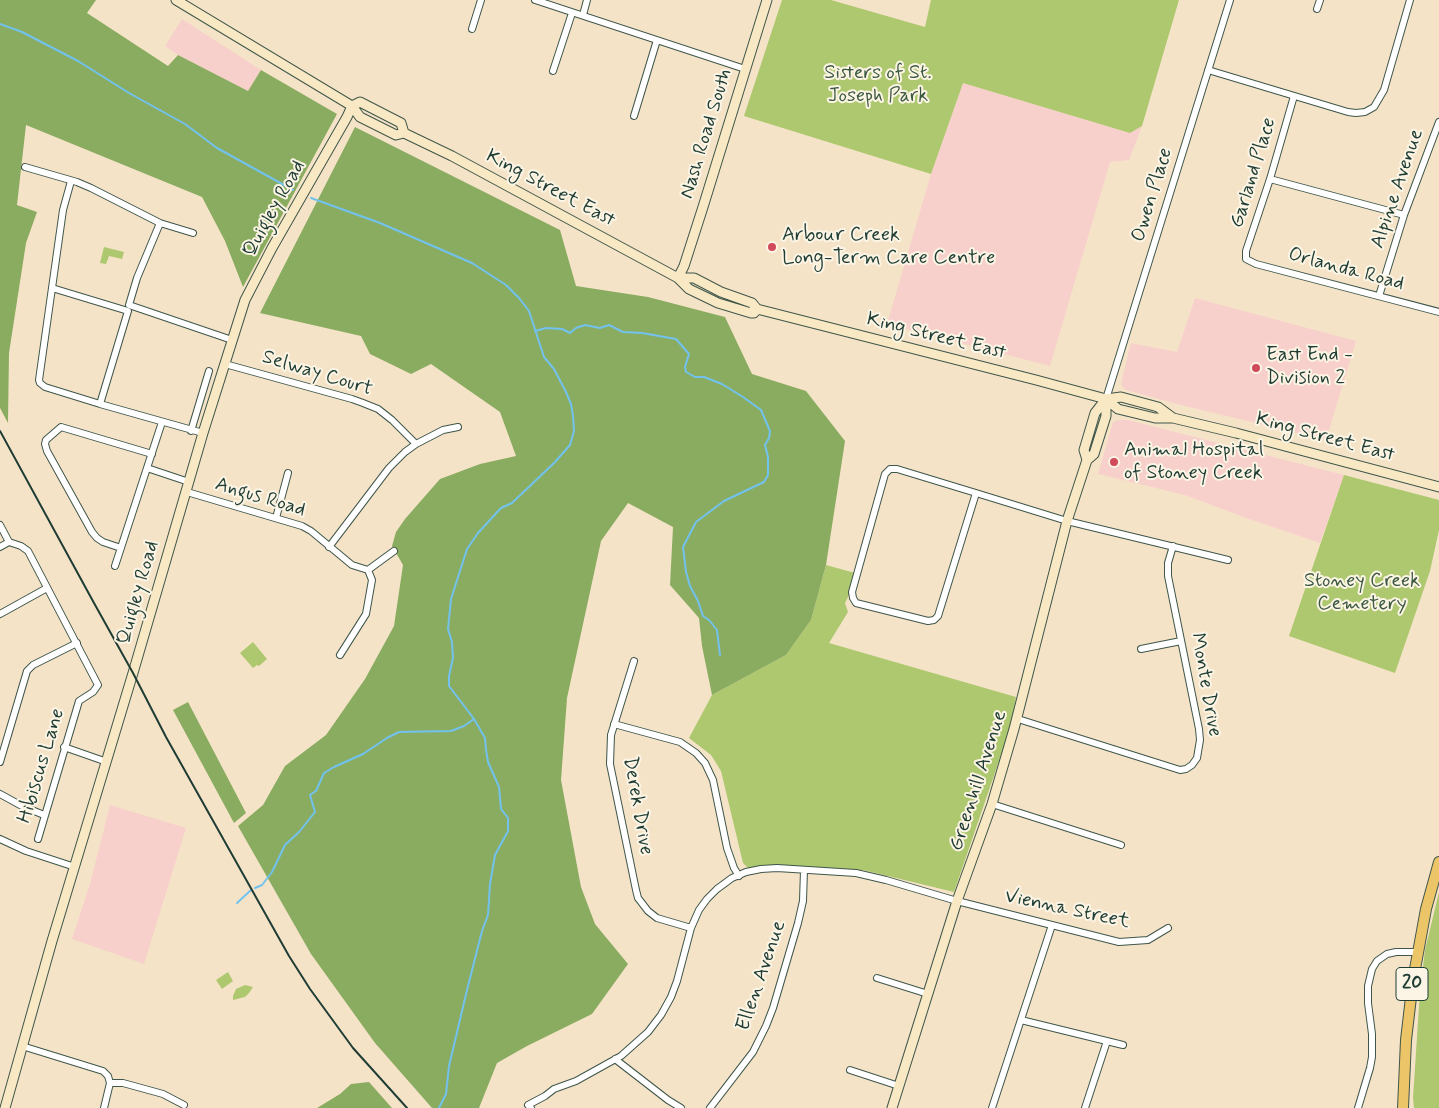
<!DOCTYPE html>
<html>
<head>
<meta charset="utf-8">
<style>
	body { margin:0 }
	canvas { display:block; background:#f5e3c8 }
</style>
</head>
<body>
<canvas width="1439" height="1108"></canvas>
<script>
const context = document.querySelector('canvas').getContext('2d');
context.lineJoin = 'round';
function fillPath(path, color) { context.fillStyle = color; context.fill(path, 'evenodd'); }
const shape = rows => new Path2D(rows.map(r => 'M' + r).join(''));
function strokePath(path, color, width, dash) { context.strokeStyle = color; context.lineWidth = width; context.lineCap = dash ? 'butt' : 'round'; context.setLineDash(dash || []); context.stroke(path); }
function label(font, color, halo, rows, align = 'center') {
  context.font = font + ' Mynerve,sans-serif'; context.lineWidth = 4; context.setLineDash([]); context.textBaseline = 'middle'; context.strokeStyle = halo; context.fillStyle = color; for (const [text, x, y, turn = 0] of rows) {
    context.save(); context.translate(x, y); context.rotate((+turn || 0) * Math.PI / 180); context.textAlign = isNaN(turn) ? turn : align; if (halo) context.strokeText(text, 0, 0); context.fillText(text, 0, 0); context.restore();
  }
}
const built = shape([
	[182,19,261,70,248,91,178,55,165,46],
	[963,83,1130,133,1142,126,1129,160,1110,162,1050,366,887,324,931,174],
	[1195,298,1356,341,1326,440,1181,405,1126,390,1121,385,1122,379,1131,343,1177,352],
	[1119,420,1128,420,1344,475,1320,543,1249,519,1185,495,1098,474,1113,422],
	[110,805,186,828,144,964,72,939,90,884]
]);
const green = shape([
	[782,0,831,0,925,27,931,0,1179,0,1142,126,1130,133,963,83,931,174,744,116],
	[104,247,124,252,122,259,109,256,106,264,100,263],
	[1344,475,1439,500,1439,530,1430,571,1395,673,1289,636],
	[826,565,855,573,851,591,845,603,848,612,829,643,1016,697,1011,726,954,892,863,870,768,867,750,870,743,863,721,771,711,755,689,738,712,695,786,655,811,620],
	[253,642,267,659,259,666,257,665,253,668,240,653],
	[1439,892,1439,1108,1414,1108,1413,1098,1420,991,1425,950],
	[228,972,233,981,222,989,216,980],
	[245,985,253,987,249,993,245,997,233,1000,233,996,236,989]
]);
const forest = shape([
	[0,0,96,0,87,13,168,66,178,55,248,91,261,70,337,114,243,287,225,241,202,197,26,125,17,205,37,212,26,243,9,353,8,423,0,408],
	[355,127,560,230,576,286,648,297,725,317,752,374,806,391,845,441,826,565,811,620,786,655,712,695,702,646,699,618,670,585,673,527,628,503,601,541,567,698,561,780,581,887,595,924,628,964,592,1014,527,1046,497,1063,479,1108,432,1108,375,1043,311,954,238,826,263,805,285,766,326,735,365,679,394,626,403,565,392,546,396,532,405,519,440,479,480,464,516,456,500,412,431,364,411,374,370,354,361,336,260,313],
	[188,702,246,813,234,823,173,710],
	[369,1082,392,1108,317,1108,340,1094,351,1084]
]);
const stream = shape([
	[0,24,22,32,78,61,129,93,185,124,217,148,293,190],
	[311,198,380,223,472,263,506,285,519,298,529,311,544,357,554,369,566,392,571,404,573,416,574,431,570,445,555,462,512,503,501,508,478,533,467,549,451,599,448,629,452,642,453,658,449,676,449,686,474,719,485,738,486,750,488,762,499,787,501,809,508,818,508,831,495,855,490,884,488,915,482,931,467,990,449,1066,446,1094,439,1108],
	[535,331,546,328,562,329,570,333,576,328,585,325,600,328,609,325,623,332,642,333,676,339,689,354,685,367,686,372,695,377,704,377,722,384,743,397,761,410,770,431,769,438,765,445,768,457,768,475,764,482,724,501,696,522,683,547,686,572,690,586,698,601,703,616,709,620,717,630,720,655],
	[255,888,262,885,272,872,285,845,299,832,315,812,310,795,316,791,324,773,334,767,363,754,387,738,399,732,451,731,464,726,474,719],
	[237,903,251,890]
]);
const street = shape([
	[535,0,745,69],
	[1317,9,1320,0],
	[583,15,587,0],
	[472,29,481,0],
	[1208,70,1348,112,1356,113,1365,112,1374,107,1384,90,1410,0],
	[553,71,572,13],
	[1294,96,1270,179,1246,251,1246,259,1256,264,1439,312],
	[634,116,657,40],
	[25,167,77,182,91,188,160,223,193,233],
	[1270,179,1404,215],
	[71,181,63,210,39,380,40,383,45,387,100,404,203,433],
	[160,223,137,278,129,305,232,340],
	[52,288,128,311,100,404],
	[1379,296,1404,215,1439,122],
	[225,364,352,399,363,403,378,409,392,420,416,444],
	[1106,399,1230,0],
	[191,431,209,371],
	[147,468,189,482],
	[187,492,302,526,311,531,352,565,368,570],
	[976,493,938,616,934,620,928,621,856,603,853,598,852,592,885,474,890,469,897,469,976,493,1067,521,1228,560],
	[276,518,288,473],
	[0,525,9,542],
	[0,547,9,542,21,546,28,551,98,685,93,692,79,701,38,839],
	[329,547,389,468,405,452,416,444,443,430,458,427],
	[121,548,103,542,97,538,92,532,47,451,45,444,46,440,61,427,152,454],
	[115,566,162,422],
	[368,570,394,551],
	[0,614,47,588],
	[1141,649,1181,641],
	[340,655,366,614,372,580,368,570],
	[634,661,611,735,610,764,636,890,638,898,648,911,657,918,691,928],
	[1018,719,1180,770,1186,769,1192,765,1197,758,1200,740,1199,729,1168,576,1168,563,1173,546],
	[614,724,680,742,696,753,705,763,713,780,727,848,734,868,739,876],
	[64,747,107,762],
	[0,762,27,671,33,665,77,643],
	[0,794,22,806,44,815],
	[992,804,1121,845],
	[0,839,26,851,75,867],
	[877,978,928,994],
	[1021,1020,1123,1045],
	[22,1046,103,1071,108,1076,110,1083,104,1108],
	[615,1059,668,1100,681,1108],
	[850,1070,899,1086],
	[110,1083,123,1083,163,1094,184,1105],
	[531,1108,528,1105,545,1096,554,1089,576,1081,621,1056,648,1032,661,1015,671,997,677,981,691,928,699,910,707,899,717,889,732,878,746,872,761,869,777,868,856,873,886,880,957,901,1119,942,1148,940,1168,928],
	[710,1108,753,1052,766,1026,773,1008,798,923,803,901,804,870],
	[992,1108,1052,925],
	[1085,1108,1107,1041],
	[1358,1108,1370,1068,1372,1057,1372,1034,1368,1003,1368,986,1372,969,1377,961,1387,954,1396,952,1417,952]
]);
const secondary = shape([
	[176,0,352,106,360,117,396,135,404,133,452,156,678,278,689,289,718,303,751,313,754,313,757,309],
	[352,106,360,102,401,123,404,133],
	[678,278,694,278,721,292,752,303,757,309,1036,380,1106,399,1118,409,1155,418,1173,418,1236,433,1439,487],
	[678,278,684,266,703,207,767,0],
	[1106,399,1121,397,1158,407,1173,418],
	[1087,460,1084,450,1095,413,1106,399],
	[5,1108,52,941,133,673,203,433,245,300,272,248,347,117,352,106],
	[892,1108,957,901,992,804,1014,729,1067,521,1087,460,1094,454,1106,416,1106,399]
]);
const primary = shape([
	[1403,1108,1406,1040,1413,980,1426,909,1439,862]
]);
const rail = shape([
	[0,431,94,603,133,673,166,737,289,956,310,989,353,1048,407,1108]
]);
const markers = [
	[772,247,5,"#d1495b"],
	[1256,368,5,"#d1495b"],
	[1114,462,5,"#d1495b"]
];
const shields = [
	[1412,984,32]
];
const shieldNames = [
	["20",1412,984]
];
const parkNames = [
	["Sisters of St.",878,74],
	["Joseph Park",878,97],
	["Stoney Creek",1362,582],
	["Cemetery",1362,605]
];
const streetNames = [
	["Nash Road South",707,134,-73],
	["Garland Place",1254,173,-73],
	["King Street East",550,189,28],
	["Alpine Avenue",1398,189,-71],
	["Owen Place",1153,195,-73],
	["Quigley Road",275,209,-61],
	["Orlanda Road",1346,270,15],
	["King Street East",936,337,14],
	["Selway Court",317,374,17],
	["King Street East",1325,438,15],
	["Angus Road",260,498,17],
	["Quigley Road",139,593,-74],
	["Monte Drive",1205,685,80],
	["Hibiscus Lane",42,766,-73],
	["Greenhill Avenue",979,781,-72],
	["Derek Drive",637,806,80],
	["Vienna Street",1067,910,12],
	["Ellen Avenue",762,976,-71]
];
const poiNames = [
	["Arbour Creek",782,236],
	["Long-Term Care Centre",782,259],
	["East End -",1266,356],
	["Division 2",1266,379],
	["Animal Hospital",1124,451],
	["of Stoney Creek",1124,474]
];
fillPath(built, '#f7d0cb');
fillPath(green, '#adc86e');
fillPath(forest, '#8aac61');
strokePath(stream, '#72c2ed', 2);
strokePath(street, '#3f564a', 8);
strokePath(secondary, '#3f564a', 11);
strokePath(primary, '#3f564a', 12);
strokePath(street, '#fff', 6);
strokePath(secondary, '#f8e8c3', 9);
strokePath(primary, '#edc569', 10);
strokePath(rail, '#1f3d34', 2);
for (const [x, y, r, color] of markers) { const dot = new Path2D(); dot.arc(x, y, r, 0, 2 * Math.PI); context.fillStyle = color; context.fill(dot); strokePath(dot, '#fcf5e5', 2); }
for (const [x, y, w] of shields) { const box = new Path2D(); box.roundRect(x - w / 2, y - 16.5, w, 33, 4); context.fillStyle = '#fcf5e5'; context.fill(box); strokePath(box, '#1f3d34', 1); }
label('bold 19px', '#1f3d34', null, shieldNames);
label('20px', '#3b5940', '#fcf5e5', parkNames);
label('20px', '#1f3d34', '#fcf5e5', streetNames);
label('20px', '#1f3d34', '#fcf5e5', poiNames, 'left');
</script>
</body>
</html>
